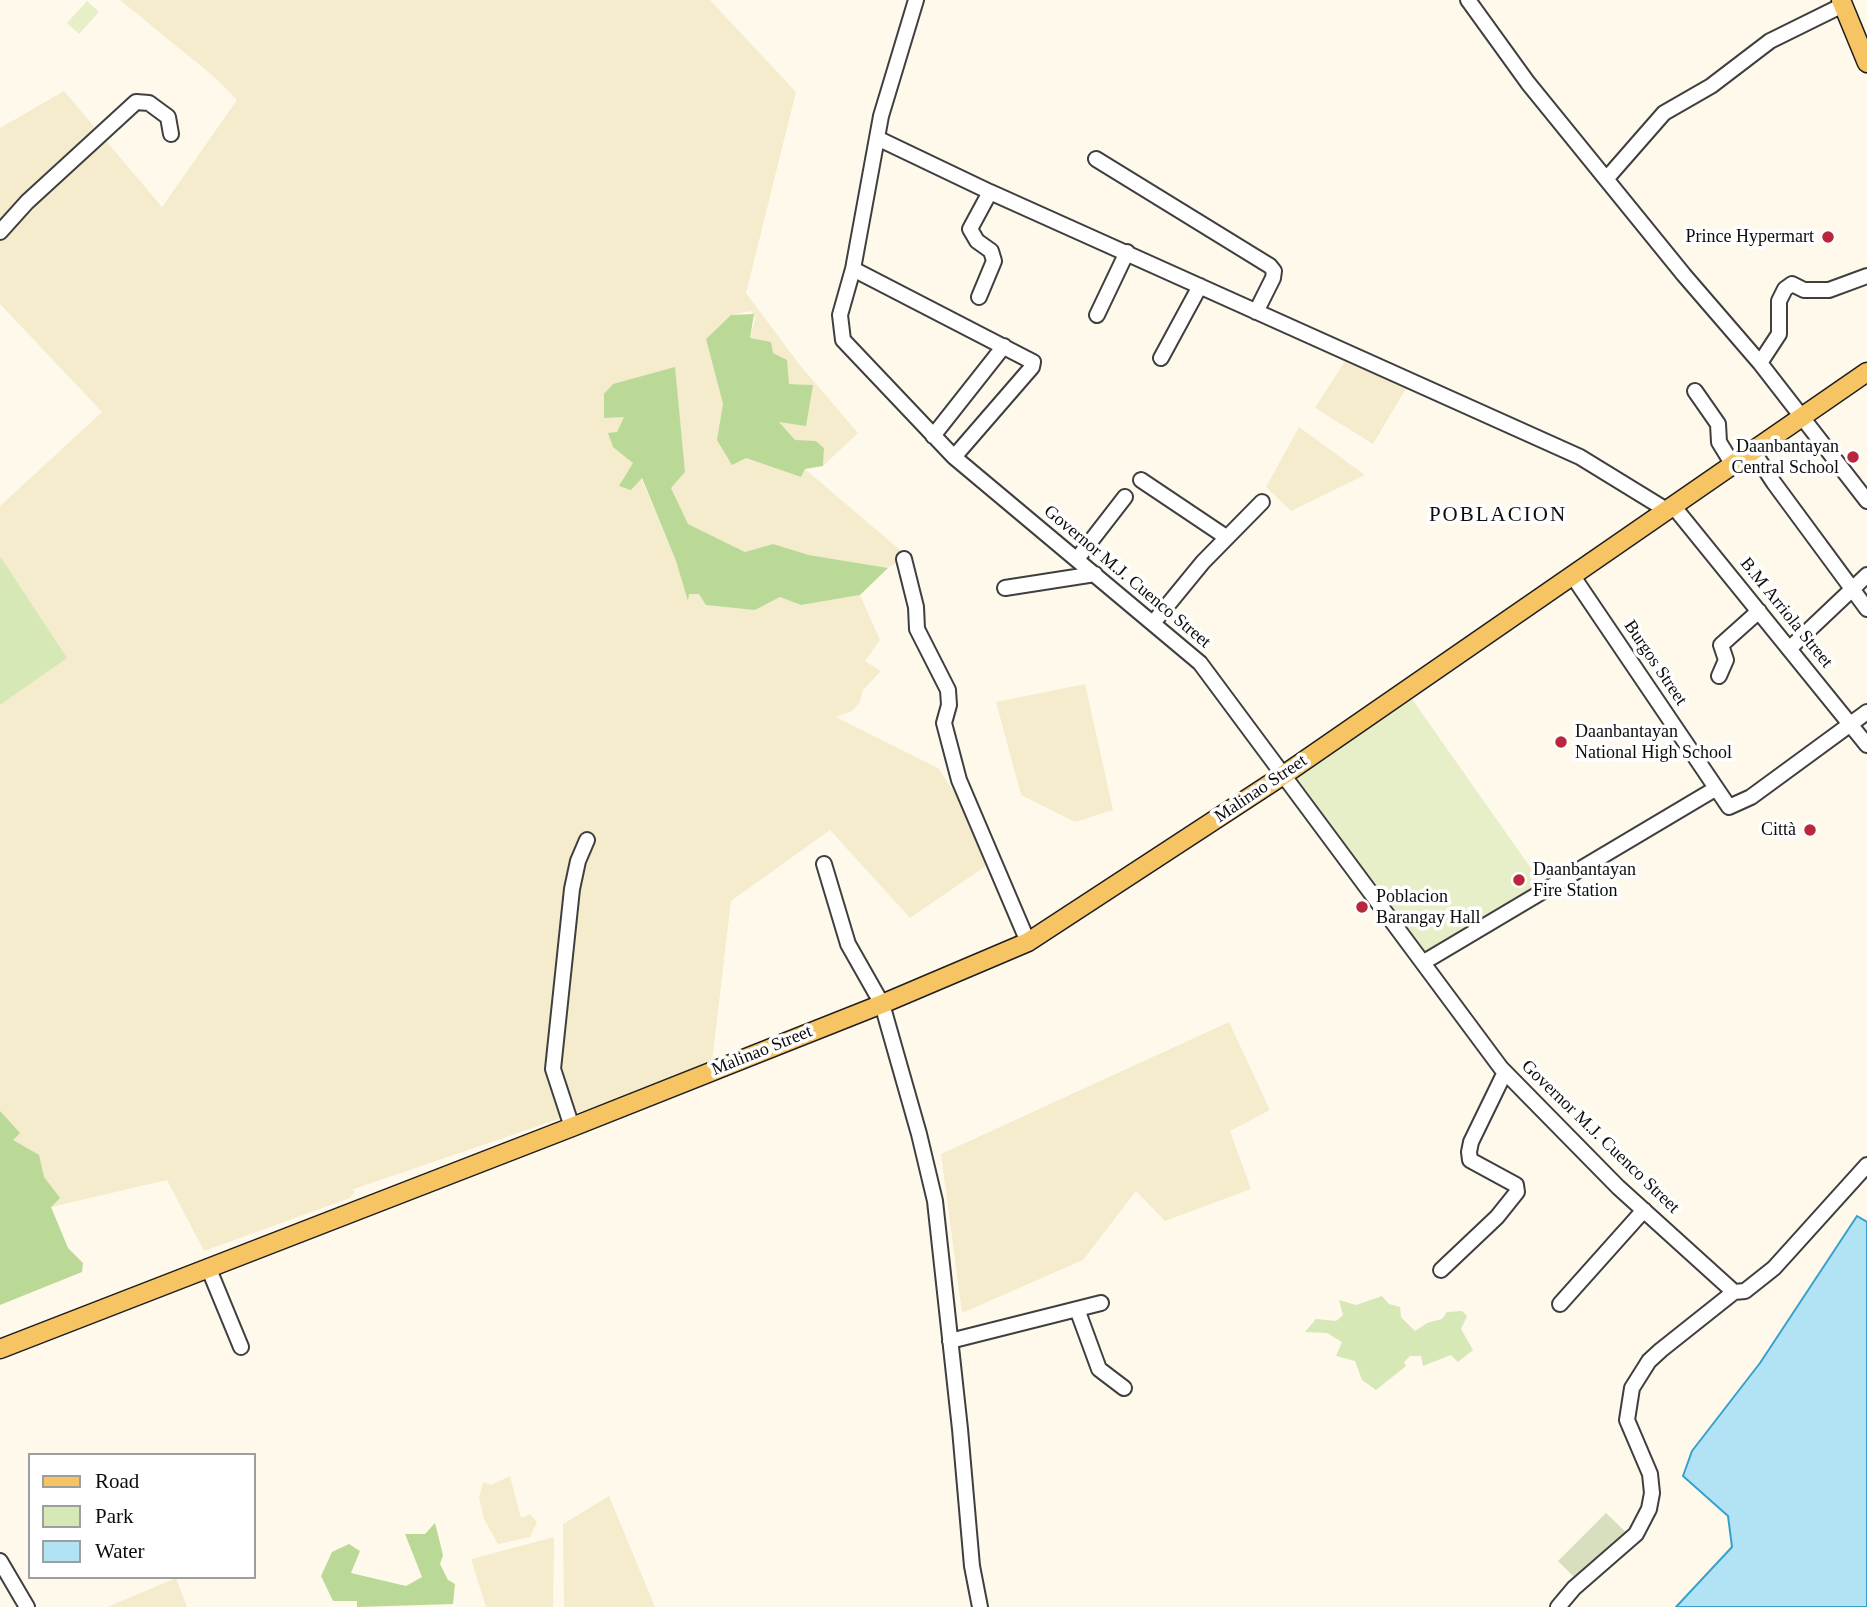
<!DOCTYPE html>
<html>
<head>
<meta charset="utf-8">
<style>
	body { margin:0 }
	#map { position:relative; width:1867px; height:1607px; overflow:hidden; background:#fff9ec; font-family:Georgia,serif }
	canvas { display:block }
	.legend { position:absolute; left:28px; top:1453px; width:228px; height:126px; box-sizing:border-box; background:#fff; border:2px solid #9e9e9e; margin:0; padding:9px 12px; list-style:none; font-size:21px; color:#0c0c0c }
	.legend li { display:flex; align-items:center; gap:14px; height:35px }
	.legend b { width:35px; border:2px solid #9e9e9e }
</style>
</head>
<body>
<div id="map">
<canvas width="1867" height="1607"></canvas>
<ul class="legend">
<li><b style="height:9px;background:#f7c464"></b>Road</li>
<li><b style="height:19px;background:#d5e8b6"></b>Park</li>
<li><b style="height:19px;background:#b1e3f5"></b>Water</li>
</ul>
</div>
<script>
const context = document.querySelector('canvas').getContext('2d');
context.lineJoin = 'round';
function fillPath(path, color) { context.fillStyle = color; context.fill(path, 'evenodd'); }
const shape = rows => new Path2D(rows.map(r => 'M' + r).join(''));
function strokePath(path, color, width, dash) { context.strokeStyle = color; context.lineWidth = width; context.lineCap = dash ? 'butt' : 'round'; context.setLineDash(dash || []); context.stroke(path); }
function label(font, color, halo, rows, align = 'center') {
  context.font = font + ' Georgia,serif'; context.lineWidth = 7; context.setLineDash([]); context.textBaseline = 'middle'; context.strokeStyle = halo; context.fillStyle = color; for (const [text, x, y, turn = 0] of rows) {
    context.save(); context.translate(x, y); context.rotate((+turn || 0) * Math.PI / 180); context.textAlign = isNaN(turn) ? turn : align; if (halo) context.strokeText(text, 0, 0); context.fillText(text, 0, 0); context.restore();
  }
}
const farmland = shape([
	[120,0,710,0,796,92,746,293,799,364,858,433,823,466,824,448,816,441,795,441,778,421,812,385,789,384,750,338,755,319,751,311,731,315,706,339,723,404,721,427,746,458,801,477,805,469,907,556,888,568,809,555,773,544,745,552,688,524,670,487,685,472,674,367,625,417,617,432,641,478,676,561,688,599,689,594,699,594,755,610,780,597,801,605,860,595,880,640,865,661,881,671,863,690,860,702,852,711,836,717,938,768,999,857,910,918,830,830,731,901,710,1078,594,1107,351,1190,355,1191,350,1198,204,1251,167,1180,0,1219,0,705,66,658,0,556,0,506,102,412,0,304,0,128,64,91,162,207,237,100,212,75],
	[1347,358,1408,385,1373,444,1315,408],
	[1299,427,1365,475,1291,511,1266,487],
	[1085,684,1113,810,1075,822,1021,795,996,702],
	[1229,1022,1270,1110,1230,1131,1251,1189,1165,1221,1136,1191,1083,1260,962,1313,941,1154],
	[510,1476,521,1518,530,1514,537,1522,530,1537,498,1544,484,1519,479,1498,483,1482,491,1485],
	[609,1496,655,1607,564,1607,563,1524],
	[554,1537,553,1607,486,1607,471,1559],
	[176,1578,187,1607,107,1607]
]);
const green = shape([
	[0,556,67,658,0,705],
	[1382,1296,1389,1304,1400,1307,1401,1317,1415,1331,1427,1323,1442,1319,1447,1312,1462,1311,1467,1316,1461,1329,1473,1350,1458,1362,1451,1355,1423,1366,1421,1356,1410,1356,1404,1362,1406,1366,1376,1390,1362,1380,1355,1361,1336,1356,1342,1342,1327,1333,1305,1332,1316,1319,1336,1321,1343,1315,1339,1300,1356,1305]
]);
const forest = shape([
	[754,314,750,338,771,342,773,353,787,360,789,384,813,385,806,426,779,422,795,440,816,441,824,448,823,466,805,469,801,477,746,458,732,465,717,440,723,404,706,339,731,315],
	[675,367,685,472,671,488,688,524,745,552,773,544,809,555,888,568,860,595,801,605,780,597,755,610,706,605,699,594,689,594,688,601,676,561,642,478,631,490,619,486,633,463,613,447,608,433,617,432,624,417,604,418,604,394,613,384],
	[0,1111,20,1133,13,1140,39,1155,44,1177,60,1198,51,1207,68,1248,83,1263,82,1272,0,1305],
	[435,1523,443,1555,440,1564,448,1580,455,1584,453,1604,357,1607,357,1601,333,1601,321,1576,332,1552,349,1544,360,1551,351,1573,406,1586,422,1577,405,1534,425,1534]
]);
const cemetery = shape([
	[1606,1513,1630,1536,1578,1581,1558,1561]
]);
const pitch = shape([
	[87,1,99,12,79,34,67,23],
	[1412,699,1542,884,1424,953,1296,777]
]);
const water = shape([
	[1857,1216,1867,1222,1867,1607,1676,1607,1732,1547,1728,1516,1683,1476,1692,1451,1760,1363,1857,1216]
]);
const minor = shape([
	[916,0,881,116,853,269,840,315,843,340,954,457,1200,663,1501,1068,1618,1187,1734,1292,1661,1350,1649,1361,1632,1388,1627,1420,1650,1474,1652,1493,1649,1509,1636,1534,1574,1588,1558,1607],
	[1468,0,1528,83,1684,275,1760,363,1867,501],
	[877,138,990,192,1580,457,1668,511],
	[1096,159,1270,266,1274,271,1273,278,1256,312],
	[1608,177,1664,113,1711,86,1770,41,1843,5],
	[0,232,27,202,136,102,149,103,168,117,171,134],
	[853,269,1033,362,1032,367,954,457],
	[979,297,994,261,991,251,977,241,970,229,990,192],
	[1097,315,1127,252],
	[1161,358,1200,286],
	[1760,363,1779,334,1779,301,1785,289,1792,284,1804,290,1829,290,1867,276],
	[1695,391,1718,424,1719,442,1733,465],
	[933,436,1004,346],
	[1753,451,1774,483,1867,609],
	[1141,480,1226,537],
	[1674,507,1867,745],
	[904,559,916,607,917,629,948,690,949,705,944,723,959,780,1028,942],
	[1077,559,1125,497],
	[1572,575,1729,807,1751,797,1867,712],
	[1005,588,1095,574],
	[1153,623,1203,562,1262,502],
	[1790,648,1867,575],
	[1719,676,1726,660,1721,645,1759,611],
	[824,864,848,944,882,1004,919,1134,935,1201,960,1429,972,1566,980,1607],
	[1424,962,1715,789],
	[572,1127,553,1069,572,889,578,861,587,840],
	[208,1267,241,1347],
	[1441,1270,1497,1217,1517,1192,1516,1185,1470,1160,1469,1152,1471,1142,1505,1072],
	[1734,1292,1745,1291,1774,1268,1867,1165],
	[1560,1304,1644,1210],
	[1077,1309,1099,1369,1124,1388],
	[950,1341,1101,1303],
	[0,1561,27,1607]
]);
const major = shape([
	[1841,0,1867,63],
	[0,1349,572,1127,882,1004,1028,942,1285,774,1867,372]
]);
const markers = [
	[1828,237,7,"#ba273d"],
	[1853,457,7,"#ba273d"],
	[1561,742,7,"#ba273d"],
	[1810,830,7,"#ba273d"],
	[1519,880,7,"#ba273d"],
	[1362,907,7,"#ba273d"]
];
const poiNames = [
	["Prince Hypermart",1814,237],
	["Daanbantayan",1839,447],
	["Central School",1839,468],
	["Daanbantayan",1575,732,"left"],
	["National High School",1575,753,"left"],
	["Città",1796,830],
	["Daanbantayan",1533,870,"left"],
	["Fire Station",1533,891,"left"],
	["Poblacion",1376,897,"left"],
	["Barangay Hall",1376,918,"left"]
];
const streetNames = [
	["Governor M.J. Cuenco Street",1127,577,40],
	["B.M Arriola Street",1786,613,51],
	["Burgos Street",1655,663,56],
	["Malinao Street",1261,789,-34],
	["Malinao Street",762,1051,-22],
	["Governor M.J. Cuenco Street",1600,1137,44]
];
const quarterNames = [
	["POBLACION",1498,515]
];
fillPath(farmland, '#f4eccd');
fillPath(green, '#d5e8b6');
fillPath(forest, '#bbd996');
fillPath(cemetery, '#d8dfbe');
fillPath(pitch, '#e6efc8');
fillPath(water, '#b1e3f5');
strokePath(water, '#39a0cb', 2);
strokePath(minor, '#3f3f3f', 18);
strokePath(major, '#1d1d1d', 21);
strokePath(minor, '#fff', 14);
strokePath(major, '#f7c464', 18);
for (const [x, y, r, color] of markers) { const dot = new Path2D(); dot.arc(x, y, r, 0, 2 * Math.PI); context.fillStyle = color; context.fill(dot); strokePath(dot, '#fff', 2.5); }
label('18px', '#0c0c0c', '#fff', poiNames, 'right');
label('18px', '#0c0c0c', '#fff', streetNames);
context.letterSpacing = '2px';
label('21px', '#0c0c0c', '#fff', quarterNames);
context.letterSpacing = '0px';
</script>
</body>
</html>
